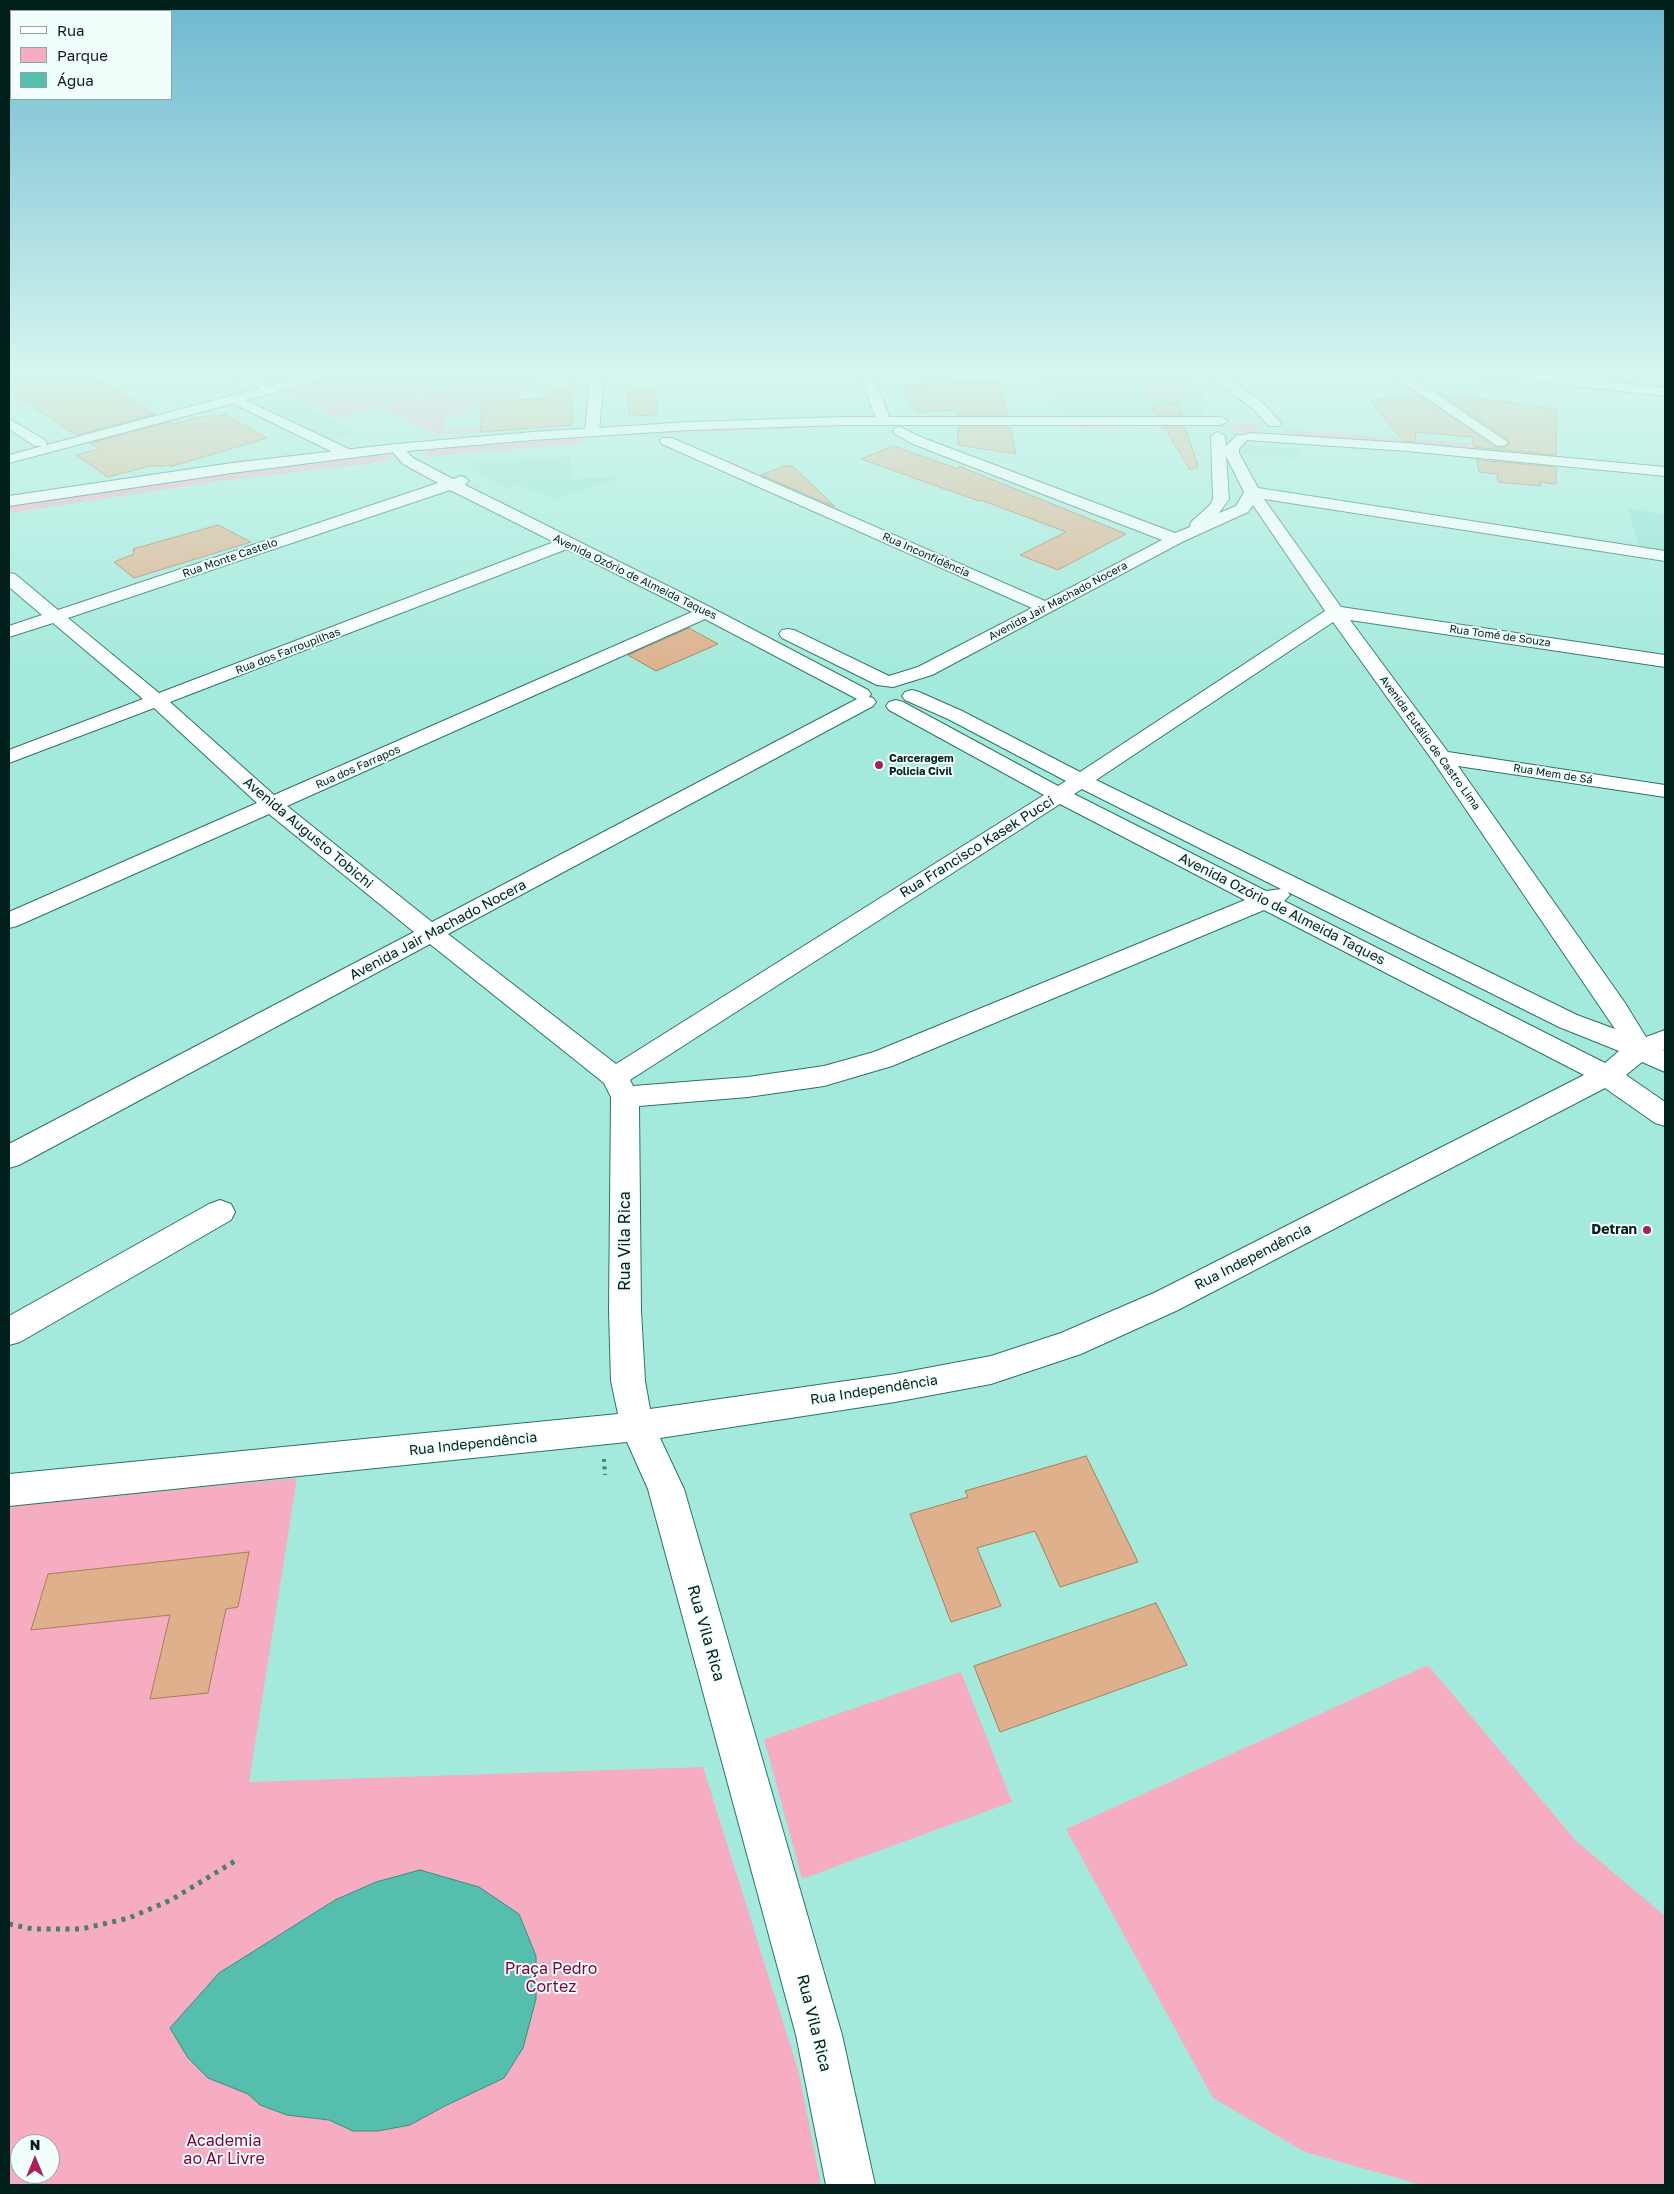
<!DOCTYPE html>
<html>
<head>
<meta charset="utf-8">
<style>
	body { margin:0 }
	#map { position:relative; width:1674px; height:2194px; overflow:hidden; background:#a4eadc; font-family:"Golos Text",sans-serif }
	canvas { display:block }
	.frame { position:absolute; inset:0; border:10px solid #02201b; pointer-events:none }
	.legend { position:absolute; left:10px; top:10px; width:162px; height:90px; box-sizing:border-box; background:#f1fefb; border:1px solid #91a5a1; margin:0; padding:6px 9px; list-style:none; font-size:15px; color:#02201b }
	.legend li { display:flex; align-items:center; gap:10px; height:25px }
	.legend b { width:25px; border:1px solid #91a5a1 }
	.north { position:absolute; left:10px; top:2134px; width:50px; height:50px; box-sizing:border-box; background:#f1fefb; border:1px solid #91a5a1; border-radius:50%; rotate:0deg; font-size:14px; font-weight:700; line-height:20px; text-align:center; color:#02201b }
	.north::after { content:''; display:block; margin:auto; width:18px; height:22px; background:#ac1f5d; clip-path:polygon(50% 0,100% 100%,50% 72%,0 100%) }
</style>
</head>
<body>
<div id="map">
<canvas width="1674" height="2194"></canvas>
<div class="frame"></div>
<ul class="legend">
<li><b style="height:6px;background:#fff"></b>Rua</li>
<li><b style="height:14px;background:#f6acc1"></b>Parque</li>
<li><b style="height:14px;background:#55beac"></b>Água</li>
</ul>
<div class="north">N</div>
</div>
<script>
const context = document.querySelector('canvas').getContext('2d');
context.lineJoin = 'round';
function fillPath(path, color) { context.fillStyle = color; context.fill(path, 'evenodd'); }
const shape = rows => new Path2D(rows.map(r => 'M' + r).join(''));
function strokePath(path, color, width, dash) { context.strokeStyle = color; context.lineWidth = width; context.lineCap = dash ? 'butt' : 'round'; context.setLineDash(dash || []); context.stroke(path); }
function label(font, color, halo, rows, align = 'center') {
  context.font = font + ' "Golos Text",sans-serif'; context.lineWidth = 4; context.setLineDash([]); context.textBaseline = 'middle'; context.strokeStyle = halo; context.fillStyle = color; for (const [text, x, y, turn = 0] of rows) {
    context.save(); context.translate(x, y); context.rotate((+turn || 0) * Math.PI / 180); context.textAlign = isNaN(turn) ? turn : align; if (halo) context.strokeText(text, 0, 0); context.fillText(text, 0, 0); context.restore();
  }
}
const built = shape([
	[1053,371,1184,371,1203,402,1205,418,1065,416,1063,408,1058,408,1037,376,1054,376],
	[288,397,358,433,331,440,262,404],
	[1239,445,1298,448,1299,458,1236,454],
	[570,456,573,479,620,477,555,500,519,485,509,489,471,469,472,463],
	[1628,509,1665,514,1665,551,1639,547]
]);
const green = shape([
	[359,371,496,371,375,406,376,408,339,419,284,391],
	[504,371,544,371,550,373,529,383,517,397,478,400,475,412,445,415,445,430,505,425,505,430,439,435,378,407],
	[1170,373,1189,396,1147,398,1130,375],
	[1236,423,1260,424,1266,427,1249,433,1238,432,1228,427,1229,424],
	[932,424,1087,426,1201,430,1202,431],
	[847,425,848,427,618,435,618,433,740,428],
	[1289,430,1478,444,1488,446,1488,449,1281,436],
	[575,438,585,441,578,444,429,456,424,454,429,450],
	[385,454,392,455,393,457,384,462,219,481,9,513,9,504,113,489],
	[297,1478,249,1782,703,1767,799,2073,821,2185,9,2185,9,1506],
	[20,2144,50,2144,50,2174,20,2174],
	[1428,1665,1576,1841,1665,1916,1665,2185,1422,2185,1305,2152,1213,2098,1066,1829],
	[961,1672,1012,1802,802,1879,764,1739]
]);
const water = shape([
	[420,1870,479,1887,519,1914,536,1956,536,1999,523,2048,504,2078,443,2107,410,2125,378,2131,353,2131,329,2120,287,2115,260,2105,248,2094,208,2078,188,2058,170,2028,219,1973,335,1900,376,1882,420,1870]
]);
const building = shape([
	[9,371,83,371,156,414,77,435,9,392,9,371],
	[999,381,1007,415,957,415,957,410,916,412,900,385,999,381],
	[571,388,572,425,481,432,481,402,548,398,548,389,571,388],
	[654,390,658,415,630,416,627,392,654,390],
	[1439,393,1556,409,1556,455,1474,447,1472,437,1415,432,1416,442,1403,441,1370,400,1419,395,1495,447,1501,448,1508,446,1509,440,1439,393],
	[1178,403,1182,415,1156,415,1150,405,1178,403],
	[226,415,267,438,173,466,150,466,108,477,76,455,99,449,90,443,170,422,174,424,201,417,226,415],
	[958,427,1010,427,1016,454,958,445,958,427],
	[1164,427,1185,427,1198,466,1190,470,1164,427],
	[893,446,959,469,959,466,1126,534,1058,570,1020,555,1066,532,981,500,979,501,861,459,893,446],
	[1477,460,1556,467,1556,484,1540,482,1541,486,1498,482,1497,474,1479,472,1477,460],
	[785,466,793,466,835,507,761,475,785,466],
	[218,525,251,542,134,578,114,562,134,554,133,549,218,525],
	[689,628,718,644,656,671,628,655,689,628],
	[1086,1456,1138,1562,1060,1587,1035,1531,977,1548,1001,1606,951,1622,910,1514,968,1497,965,1491,1086,1456],
	[249,1552,238,1607,226,1609,208,1693,150,1699,170,1615,31,1630,48,1574,249,1552],
	[1156,1603,1187,1665,1000,1732,974,1666,1156,1603]
]);
const pathFar2 = shape([
	[204,371,212,375],
	[1198,387,1205,402]
]);
const pathFar1 = shape([
	[604,1459,605,1475]
]);
const path = shape([
	[9,1924,33,1929,81,1929,129,1918,171,1900,235,1861]
]);
const minor = shape([
	[558,371,575,371,598,379,603,386,599,432,597,435,587,435,585,432,589,386,559,374,558,371],
	[858,371,871,371,891,421,889,424,879,424,877,421,858,371],
	[1386,371,1402,371,1508,442,1506,445,1501,446,1496,445,1386,371],
	[1470,371,1511,371,1665,388,1665,396,1477,375,1470,371],
	[241,398,353,451,355,454,353,457,348,458,343,457,236,405,234,402,236,399,241,398],
	[9,419,45,440,47,443,45,446,35,446,9,429,9,419],
	[900,427,923,438,1175,533,1190,527,1191,522,1210,505,1213,499,1211,436,1218,432,1225,436,1226,446,1237,435,1247,435,1249,438,1239,449,1239,453,1258,488,1665,551,1665,561,1264,499,1341,607,1665,655,1665,667,1350,620,1448,752,1665,785,1665,797,1458,766,1625,1003,1646,1037,1665,1030,1665,1049,1663,1050,1665,1051,1665,1072,1642,1062,1626,1075,1665,1102,1665,1126,1655,1123,1605,1088,1178,1310,1081,1354,991,1384,895,1402,660,1438,684,1489,842,2035,875,2185,826,2185,796,2035,648,1489,627,1442,9,1506,9,1474,618,1414,611,1381,609,1311,611,1097,604,1083,430,944,19,1165,9,1168,9,1144,414,932,269,814,17,926,9,928,9,912,257,803,154,708,9,763,9,750,143,699,53,623,9,637,9,626,42,615,9,587,9,573,15,574,58,610,438,483,403,464,389,448,391,445,396,444,401,445,413,458,453,479,461,476,466,478,469,481,465,485,712,608,868,690,871,694,869,697,873,698,876,702,873,706,448,934,616,1064,1044,795,889,710,886,706,889,702,896,700,903,702,1058,786,1066,781,948,719,905,700,902,696,905,692,912,690,919,692,962,711,1080,772,1325,611,1253,505,1248,512,1182,542,932,675,893,687,877,685,782,638,779,634,782,630,788,629,794,630,889,676,918,667,1032,608,662,444,660,441,662,438,672,438,1045,601,1162,540,913,444,895,434,893,431,895,428,900,427],
	[1226,456,1244,492,1236,506,1219,513,1229,499,1226,456],
	[450,490,554,542,159,693,68,618,450,490],
	[567,549,692,612,274,795,170,702,567,549],
	[705,619,857,699,432,922,287,806,705,619],
	[1333,622,1433,761,1615,1029,1577,1015,1096,780,1333,622],
	[1082,789,1281,889,1266,891,1074,794,1082,789],
	[1060,804,1245,900,874,1052,824,1066,748,1077,633,1086,630,1080,1060,804],
	[1288,892,1559,1027,1619,1051,1605,1063,1284,901,1290,895,1288,892],
	[1264,910,1584,1075,1156,1292,1061,1333,991,1356,895,1374,650,1409,645,1381,641,1311,639,1106,748,1097,824,1086,892,1066,1264,910],
	[220,1200,231,1204,235,1212,231,1220,20,1342,9,1345,9,1316,209,1204,220,1200]
]);
const major = shape([
	[227,371,243,371,265,381,267,384,265,387,325,371,346,371,344,374,9,463,9,455,260,388,228,374,227,371],
	[1204,371,1218,371,1264,404,1281,423,1279,426,1269,426,1254,410,1204,371],
	[843,417,1221,417,1228,421,1221,425,843,425,689,430,533,440,396,452,232,473,9,506,9,496,232,463,396,444,533,432,689,422,843,417],
	[1251,433,1407,443,1665,467,1665,476,1407,451,1246,440,1244,437,1246,434,1251,433]
]);
const markers = [
	[879,765,5,"#ac1f5d"],
	[1647,1230,5,"#ac1f5d"]
];
const farStreetnames = [
	["Rua Inconfidência",926,555,24],
	["Rua Monte Castelo",230,558,-19],
	["Avenida Ozório de Almeida Taques",635,577,26],
	["Avenida Jair Machado Nocera",1058,601,-28],
	["Rua Tomé de Souza",1500,636,8],
	["Rua dos Farroupilhas",288,651,-21],
	["Avenida Eutálio de Castro Lima",1430,743,54],
	["Rua dos Farrapos",358,767,-24],
	["Rua Mem de Sá",1553,774,9]
];
const farPoinames = [
	["Carceragem",889,759],
	["Policia Civil",889,772]
];
const streetNames = [
	["Avenida Augusto Tobichi",308,833,40],
	["Rua Francisco Kasek Pucci",977,847,-32],
	["Avenida Ozório de Almeida Taques",1282,909,27],
	["Avenida Jair Machado Nocera",438,930,-28],
	["Rua Independência",1253,1257,-27],
	["Rua Independência",874,1390,-9],
	["Rua Independência",473,1444,-6]
];
const poiNames = [
	["Detran",1637,1230]
];
const nearStreetnames = [
	["Rua Vila Rica",625,1241,-90],
	["Rua Vila Rica",706,1633,74],
	["Rua Vila Rica",814,2023,76]
];
const nearParknames = [
	["Praça Pedro",551,1969],
	["Cortez",551,1987],
	["Academia",224,2141],
	["ao Ar Livre",224,2159]
];
fillPath(built, '#8fe1d1');
fillPath(green, '#f6acc1');
fillPath(water, '#55beac');
strokePath(water, '#3c8f80', 1);
fillPath(building, '#deb08b');
strokePath(building, '#a97e5a', 1);
strokePath(minor, '#2c7367', 2);
strokePath(major, '#2c7367', 2);
strokePath(pathFar2, '#4d7e74', 2, [1, 2]);
strokePath(pathFar1, '#4d7e74', 4, [3, 4.5]);
strokePath(path, '#4d7e74', 5, [4, 5.5]);
fillPath(minor, '#fff');
fillPath(major, '#fff');
const sky = context.createLinearGradient(0, 0, 0, 678);
sky.addColorStop(0, '#6db8d0');
sky.addColorStop(0.55, '#d6f6ef');
sky.addColorStop(1, '#d6f6ef00');
context.fillStyle = sky;
context.fillRect(0, 0, 1674, 678);
for (const [x, y, r, color] of markers) { const dot = new Path2D(); dot.arc(x, y, r, 0, 2 * Math.PI); context.fillStyle = color; context.fill(dot); strokePath(dot, '#f1fefb', 2); }
label('11px', '#02201b', '#f1fefb', farStreetnames);
label('bold 11px', '#02201b', '#f1fefb', farPoinames, 'left');
label('14px', '#02201b', '#f1fefb', streetNames);
label('bold 14px', '#02201b', '#f1fefb', poiNames, 'right');
label('16px', '#02201b', '#f1fefb', nearStreetnames);
label('16px', '#7f0040', '#f1fefb', nearParknames);
</script>
</body>
</html>
